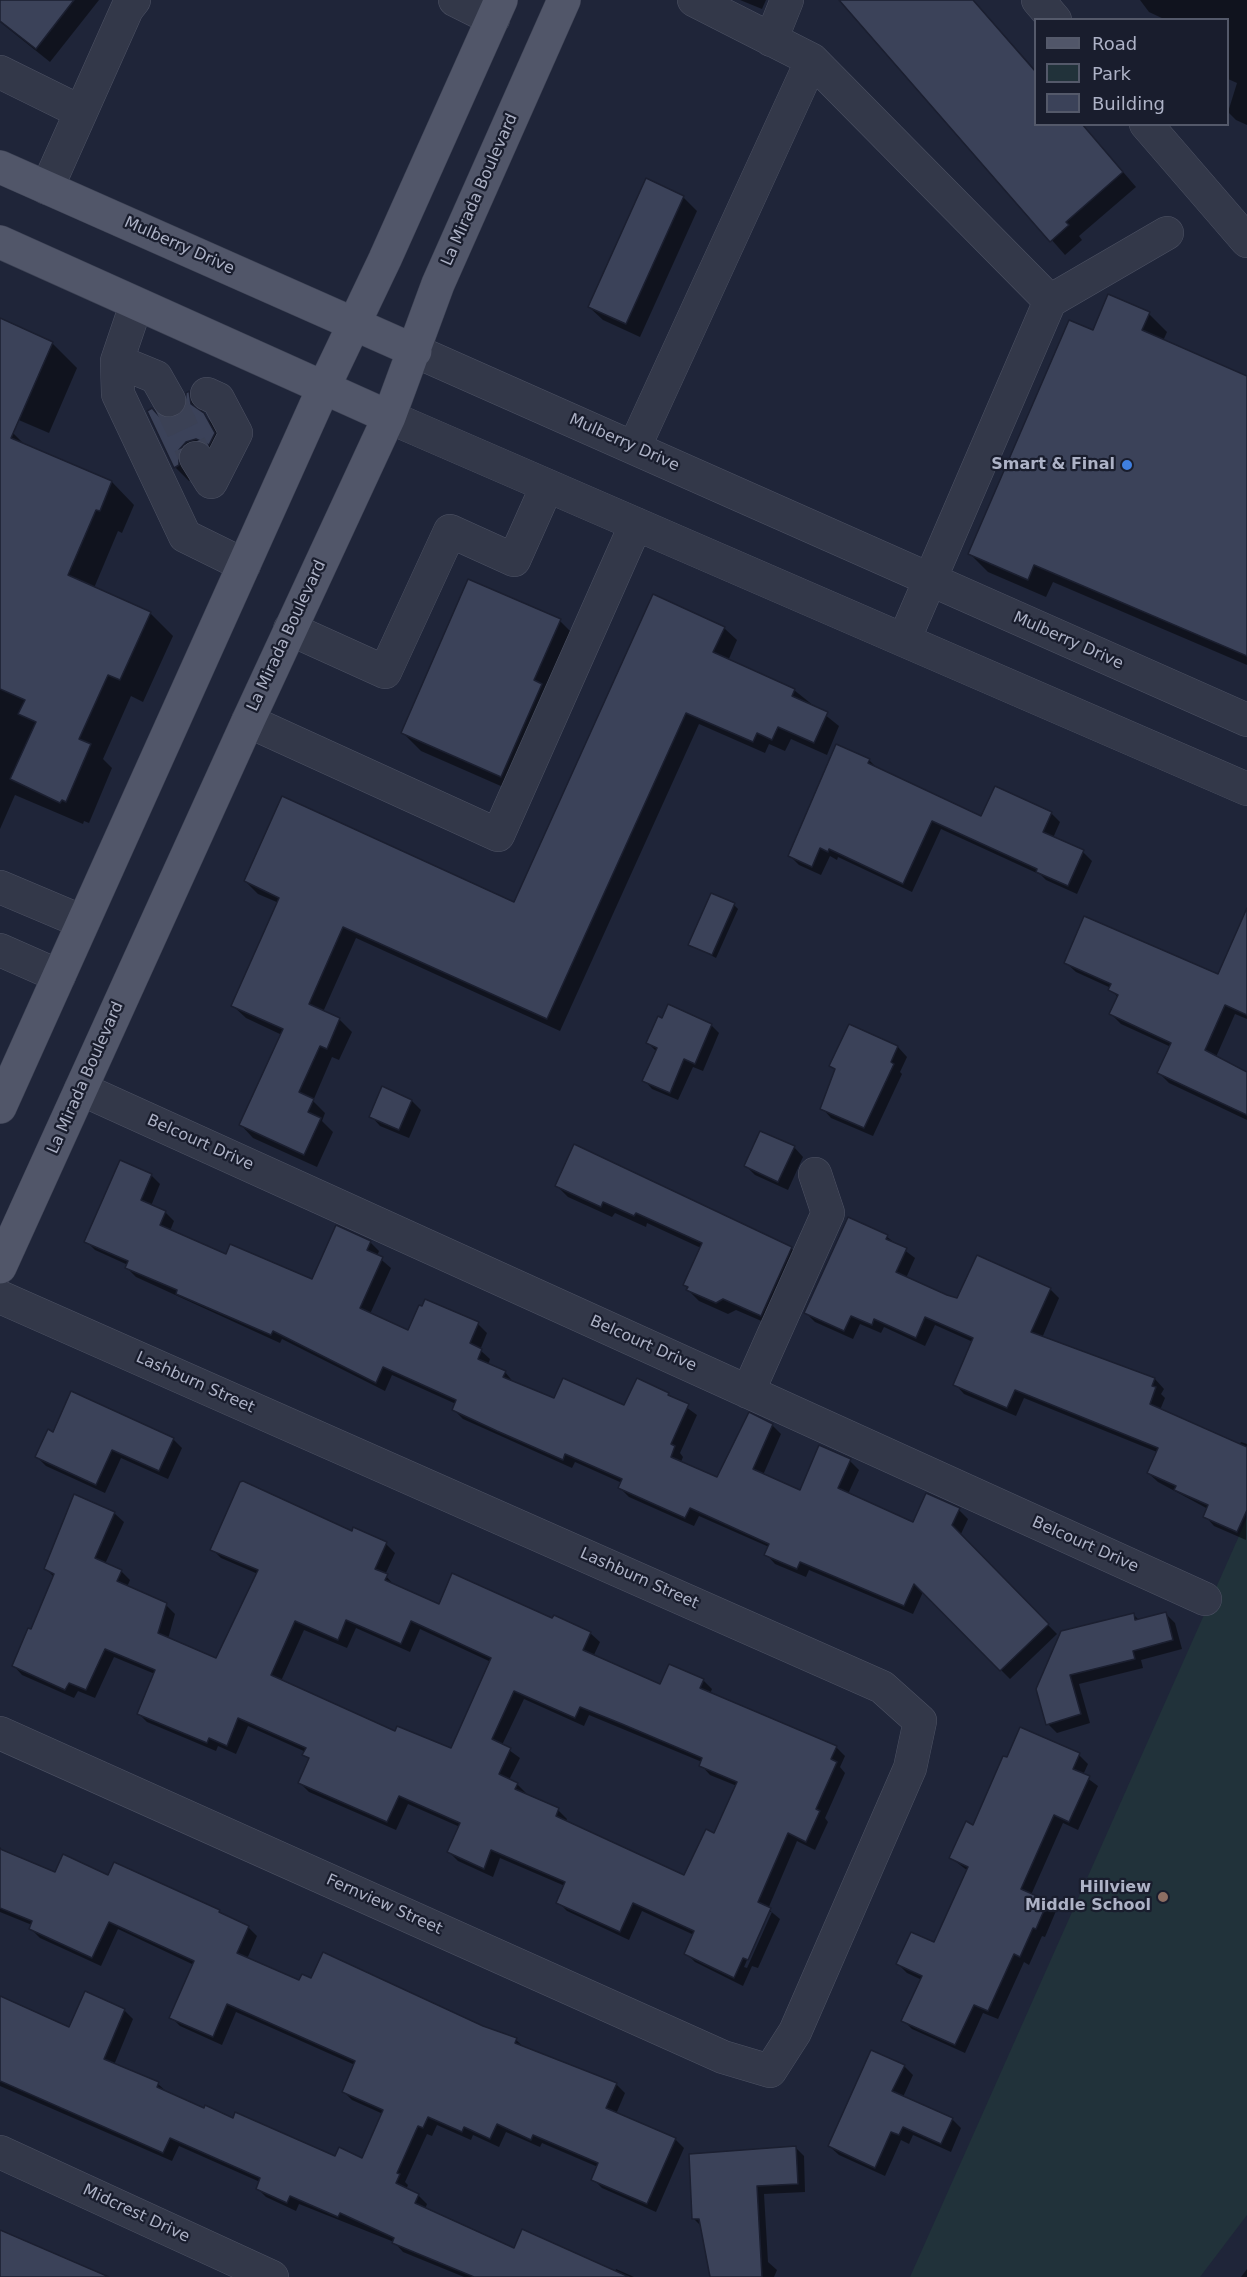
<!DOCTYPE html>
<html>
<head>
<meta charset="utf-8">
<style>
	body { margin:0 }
	#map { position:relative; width:1247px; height:2277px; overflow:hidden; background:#1f2539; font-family:"DejaVu Sans",sans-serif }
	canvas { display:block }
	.legend { position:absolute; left:1034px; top:18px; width:195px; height:108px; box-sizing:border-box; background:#191d2d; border:2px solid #54596a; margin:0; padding:8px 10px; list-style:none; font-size:18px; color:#adb2c6 }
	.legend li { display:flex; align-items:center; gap:12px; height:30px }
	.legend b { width:30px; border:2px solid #54596a }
</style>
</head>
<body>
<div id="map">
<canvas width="1247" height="2277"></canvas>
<ul class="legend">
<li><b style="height:8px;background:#515669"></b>Road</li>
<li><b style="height:16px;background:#21323a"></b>Park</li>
<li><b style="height:16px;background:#3b4259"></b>Building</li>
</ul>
</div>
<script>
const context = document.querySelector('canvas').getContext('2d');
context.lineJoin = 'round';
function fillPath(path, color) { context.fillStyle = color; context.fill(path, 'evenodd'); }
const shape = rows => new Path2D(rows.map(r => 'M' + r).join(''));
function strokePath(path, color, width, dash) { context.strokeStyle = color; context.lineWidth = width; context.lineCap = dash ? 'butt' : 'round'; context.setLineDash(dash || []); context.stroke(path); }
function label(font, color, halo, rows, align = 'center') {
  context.font = font + ' "DejaVu Sans",sans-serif'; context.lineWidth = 4.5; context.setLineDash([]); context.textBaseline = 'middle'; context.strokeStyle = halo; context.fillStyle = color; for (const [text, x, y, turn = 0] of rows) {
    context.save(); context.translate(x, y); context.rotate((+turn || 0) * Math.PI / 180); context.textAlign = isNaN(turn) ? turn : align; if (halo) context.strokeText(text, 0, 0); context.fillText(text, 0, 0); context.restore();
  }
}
const green = shape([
	[1247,1518,1247,2215,1200,2277,910,2277]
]);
const shadow = shape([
	[0,0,99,0,50,62,0,22],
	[740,0,766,0,762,9],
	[841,0,973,0,1036,71,1036,124,1082,124,1136,187,1079,236,1082,240,1065,255],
	[1140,0,1247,0,1247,125,1236,120,1228,112,1237,83,1228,79,1228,20,1166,20,1149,12],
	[683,197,697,211,640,337,603,320,589,307],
	[1149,314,1167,332,1163,341,1247,377,1247,665,1053,582,1046,597,988,572,970,554,1093,332],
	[0,320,52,343,77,368,49,433,0,412],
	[189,393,202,406,204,415,218,429,228,448,189,481,175,467,159,417,168,420,178,418,187,410],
	[0,432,13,433,25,445,112,482,134,505,122,533,118,531,94,588,150,613,173,636,143,702,131,696,103,759,112,768,89,823,84,821,83,824,15,795,0,829],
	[560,621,578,639,519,794,421,751,403,733],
	[724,628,737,640,728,661,794,690,839,726,827,755,791,739,785,751,769,744,765,753,699,724,560,1031,356,938,323,1012,339,1019,352,1032,339,1060,332,1057,313,1101,325,1113,322,1121,333,1132,317,1167,253,1138,241,1125,282,1035,246,1018,233,1006,279,903,258,894,245,881,515,903],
	[869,760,879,770,982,818,1051,813,1060,822,1053,838,1083,852,1092,861,1077,894,1046,880,1041,875,941,829,912,892,838,857,837,860,830,856,821,875,799,865,790,856],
	[734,905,738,909,716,958,690,944],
	[1247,958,1247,1019,1235,1014,1216,1057,1247,1073,1247,1120,1169,1083,1159,1073,1171,1047,1121,1024,1111,1014,1118,998,1111,988,1076,972,1065,962,1219,976],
	[711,1025,719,1033,703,1071,693,1067,678,1100,652,1089,644,1080,657,1052,648,1043],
	[850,1026,898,1047,907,1057,900,1072,902,1074,873,1136,831,1118,822,1108,836,1071,831,1066],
	[383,1088,412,1101,421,1110,409,1138,380,1126,371,1116],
	[794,1147,803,1157,788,1190,755,1175,746,1166],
	[151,1175,160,1184,151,1206,165,1212,174,1221,170,1231,227,1256,312,1281,370,1242,379,1251,377,1256,391,1268,370,1314,408,1332,478,1324,487,1333,480,1350,490,1359,488,1365,505,1372,514,1383,554,1400,625,1407,668,1394,697,1415,680,1453,683,1457,681,1462,718,1479,772,1425,781,1434,763,1475,800,1492,850,1461,859,1470,848,1494,914,1524,959,1510,968,1519,960,1536,1057,1634,1010,1679,923,1592,913,1614,809,1570,806,1577,775,1564,766,1554,769,1547,699,1516,694,1526,629,1497,620,1488,622,1483,575,1462,572,1468,463,1419,454,1410,456,1404,392,1375,385,1391,282,1339,280,1343,136,1277,127,1268,128,1265,95,1250,86,1241],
	[557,1186,791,1248,803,1260,773,1326,736,1310,728,1314,699,1301,688,1290,685,1284,701,1248,647,1223,646,1227,615,1213,612,1217,568,1197],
	[887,1237,915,1258,906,1278,958,1300,1050,1289,1059,1298,1042,1338,1155,1379,1164,1389,1161,1394,1165,1398,1160,1410,1239,1445,1241,1442,1247,1444,1246,1540,1214,1526,1205,1516,1208,1509,1158,1482,1148,1473,1157,1452,1024,1398,1016,1416,964,1394,955,1384,973,1342,935,1325,925,1346,884,1327,881,1333,860,1324,853,1339,815,1322,806,1313],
	[54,1434,173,1439,182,1448,168,1479,121,1458,105,1493,46,1466,36,1456],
	[114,1513,124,1522,105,1564,121,1571,130,1580,127,1587,166,1605,175,1614,168,1639,217,1660,258,1574,221,1558,212,1549,352,1533,386,1544,395,1553,385,1575,395,1586,439,1606,553,1620,554,1617,590,1633,600,1642,593,1657,660,1686,703,1680,712,1689,710,1694,836,1747,845,1756,840,1767,845,1773,825,1818,828,1822,815,1850,797,1841,768,1909,780,1919,758,1968,752,1966,743,1986,695,1962,686,1953,694,1935,642,1911,629,1940,567,1911,558,1902,565,1886,500,1858,493,1877,458,1861,449,1852,460,1827,408,1804,396,1830,309,1792,300,1783,310,1760,304,1755,306,1752,248,1726,236,1754,218,1746,216,1751,147,1722,138,1713,155,1674,114,1657,95,1698,78,1691,74,1698,22,1675,13,1665,32,1631,54,1577,46,1569],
	[356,1628,410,1652,420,1629,491,1662,452,1750,396,1733,281,1681,304,1630,347,1648],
	[524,1699,584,1726,589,1715,702,1762,701,1765,710,1775,737,1786,715,1835,685,1877,566,1822,567,1819,558,1810,525,1795,526,1793,517,1784,509,1780,520,1758,502,1745],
	[768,1912,772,1912,747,1968,744,1967],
	[1133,1614,1140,1621,1166,1614,1175,1623,1182,1649,1141,1660,1143,1668,1079,1684,1090,1723,1057,1733,1048,1724,1038,1689],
	[1021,1729,1079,1755,1088,1764,1083,1775,1098,1786,1078,1830,1063,1823,1031,1895,1047,1902,1056,1911,1045,1937,1042,1936,1029,1965,1024,1962,998,2019,983,2013,965,2053,912,2029,903,2020,922,1980,907,1973,898,1964,934,1944,968,1871,951,1858,974,1827],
	[0,1847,3,1852,55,1874,109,1877,115,1864,219,1911,225,1917,248,1927,257,1936,247,1959,300,1982,312,1980,482,2027,516,2040,526,2049,616,2084,625,2093,616,2114,675,2139,684,2148,656,2212,602,2188,593,2179,598,2167,542,2143,540,2147,506,2132,499,2147,473,2135,471,2140,437,2125,432,2136,427,2134,405,2182,408,2185,406,2190,418,2195,427,2204,425,2209,515,2250,615,2272,616,2269,634,2277,464,2277,403,2252,394,2242,299,2204,296,2211,266,2197,257,2188,260,2182,179,2146,172,2161,0,2086,0,2016,69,2029,124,2010,133,2019,114,2065,158,2084,168,2093,205,2110,336,2158,363,2160,383,2114,352,2100,343,2091,355,2065,236,2012,222,2045,180,2026,171,2017,194,1965,118,1929,101,1966,40,1938,31,1929,32,1925,0,1912],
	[904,2066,913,2075,903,2097,952,2119,961,2128,951,2152,913,2135,909,2144,901,2140,885,2176,839,2155,829,2146],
	[796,2148,804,2156,805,2192,764,2194,768,2262,777,2270,774,2277,727,2277,702,2227,694,2219],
	[1247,2269,1247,2277,1241,2277]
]);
const building = shape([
	[0,0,74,0,36,49,0,21,0,0],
	[839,0,973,0,1035,71,1035,124,1082,124,1123,172,1066,222,1069,225,1050,242,839,0],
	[646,178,684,196,626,324,588,307,646,178],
	[1108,294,1150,312,1142,330,1247,376,1247,656,1034,565,1028,580,968,554,1069,320,1093,330,1108,294],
	[0,318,53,342,11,438,112,481,100,511,96,510,68,575,151,612,120,680,108,675,79,739,91,744,66,802,62,800,60,803,10,779,36,722,18,714,25,700,0,689,0,318],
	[189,391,191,404,204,413,215,433,209,445,196,439,186,442,179,450,179,465,174,468,147,411,152,408,159,416,168,419,178,417,185,409,186,393,189,391],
	[468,579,561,619,534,680,542,684,501,777,401,733,468,579],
	[653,594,725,627,713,652,795,689,792,696,828,712,814,743,778,727,772,740,757,733,753,742,686,713,547,1019,343,927,309,1004,340,1018,327,1049,320,1046,299,1092,314,1099,308,1112,321,1118,304,1155,239,1125,283,1029,231,1006,279,898,244,881,282,796,514,902,653,594],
	[836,744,870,759,868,763,981,816,995,786,1052,812,1043,832,1084,850,1068,886,1036,872,1037,869,932,821,903,884,829,849,828,852,820,848,812,867,788,856,836,744],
	[711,893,735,903,712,955,688,945,711,893],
	[1247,908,1247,1015,1225,1005,1205,1050,1247,1072,1247,1115,1157,1073,1171,1043,1109,1014,1118,995,1108,990,1111,984,1064,963,1084,916,1218,974,1247,908],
	[668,1004,712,1024,695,1064,684,1059,670,1093,642,1081,657,1048,646,1043,658,1016,662,1018,668,1004],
	[849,1024,898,1046,891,1062,894,1064,864,1128,820,1109,835,1069,829,1066,849,1024],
	[382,1086,412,1100,399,1130,369,1117,382,1086],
	[760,1131,795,1146,778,1182,744,1166,760,1131],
	[574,1144,792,1247,761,1316,723,1299,716,1303,686,1290,688,1287,683,1285,702,1243,636,1213,634,1216,603,1202,601,1207,555,1186,574,1144],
	[120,1160,152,1174,141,1200,166,1211,160,1225,226,1254,230,1244,312,1279,336,1225,371,1241,367,1250,383,1257,360,1308,408,1330,419,1305,422,1306,425,1299,479,1322,470,1343,482,1349,478,1359,506,1371,503,1377,554,1398,563,1378,624,1405,637,1378,669,1393,668,1395,689,1404,671,1444,675,1446,671,1457,717,1477,749,1412,773,1424,753,1469,800,1490,819,1445,851,1459,838,1488,913,1522,926,1493,960,1508,952,1525,1049,1624,1000,1671,914,1584,904,1606,800,1562,797,1569,764,1555,769,1544,690,1508,685,1518,618,1488,622,1479,565,1454,563,1460,497,1431,452,1410,456,1400,383,1367,376,1383,273,1331,271,1335,176,1294,177,1290,125,1268,128,1261,84,1242,120,1160],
	[848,1217,888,1235,886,1239,907,1248,896,1272,947,1295,957,1298,977,1255,1051,1288,1031,1332,1155,1378,1152,1386,1156,1387,1150,1404,1247,1447,1247,1510,1237,1532,1203,1517,1208,1505,1174,1490,1176,1486,1147,1473,1158,1448,1015,1390,1007,1408,953,1385,973,1338,925,1317,916,1338,874,1319,872,1325,851,1316,844,1331,804,1313,848,1217],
	[71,1391,174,1438,159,1471,112,1450,96,1485,35,1457,48,1429,53,1432,71,1391],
	[243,1481,352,1531,353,1527,387,1542,375,1569,388,1574,385,1580,439,1604,452,1573,552,1618,554,1615,591,1632,583,1650,660,1684,669,1664,704,1679,700,1688,837,1746,831,1759,837,1762,816,1809,820,1811,806,1842,788,1833,758,1902,771,1908,748,1960,743,1958,734,1978,684,1954,694,1931,633,1903,620,1932,556,1903,565,1882,491,1850,484,1869,447,1852,460,1823,399,1796,387,1822,298,1783,309,1758,302,1755,306,1748,238,1718,227,1746,209,1738,207,1743,137,1714,155,1670,105,1649,86,1690,69,1683,65,1690,12,1666,28,1628,31,1629,54,1574,44,1569,74,1494,115,1512,95,1558,122,1570,117,1581,167,1603,158,1633,216,1658,258,1570,210,1550,240,1482,243,1481],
	[346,1620,401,1644,411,1621,491,1658,451,1748,397,1726,395,1731,271,1675,295,1621,338,1640,346,1620],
	[514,1691,575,1718,580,1707,622,1724,702,1758,699,1766,737,1782,714,1833,706,1829,684,1875,556,1816,559,1808,515,1789,518,1783,499,1774,511,1748,492,1739,514,1691],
	[1166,1612,1173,1640,1133,1651,1135,1659,1070,1675,1081,1714,1046,1725,1036,1689,1061,1631,1134,1613,1135,1620,1166,1612],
	[1020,1727,1080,1753,1073,1769,1090,1776,1069,1822,1054,1815,1021,1889,1048,1901,1036,1929,1033,1928,1020,1957,1014,1954,988,2011,974,2005,955,2045,901,2021,922,1976,896,1964,911,1932,934,1942,968,1867,949,1858,966,1821,973,1825,1003,1756,1007,1757,1020,1727],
	[0,1849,55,1872,63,1854,108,1875,114,1862,220,1910,219,1912,249,1926,237,1953,299,1980,302,1974,311,1978,323,1952,483,2026,517,2038,515,2043,617,2083,606,2108,676,2138,647,2204,591,2180,598,2163,533,2135,531,2140,497,2124,490,2139,464,2127,462,2132,428,2117,423,2128,418,2126,397,2173,400,2174,396,2183,419,2194,415,2203,514,2248,522,2229,629,2277,474,2277,392,2243,394,2238,340,2213,338,2217,290,2196,287,2203,256,2189,260,2178,170,2138,163,2153,0,2081,0,1996,69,2027,85,1991,125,2009,104,2059,159,2082,157,2087,204,2108,205,2105,233,2118,235,2112,335,2156,339,2147,362,2158,383,2110,342,2092,355,2061,227,2004,213,2037,169,2018,194,1961,109,1922,92,1958,29,1929,32,1921,0,1908,0,1849],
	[871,2050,905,2065,892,2091,953,2118,941,2144,903,2127,899,2135,891,2132,875,2168,828,2146,871,2050],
	[796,2146,798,2184,757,2186,762,2277,710,2277,699,2219,692,2219,689,2154,796,2146],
	[0,2230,109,2277,0,2277,0,2230]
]);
const minorTunnel = shape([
	[169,400,196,458]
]);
const minor = shape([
	[455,0,493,19],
	[694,0,812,60],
	[1038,0,1055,20],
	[771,40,787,0],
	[0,72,81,112],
	[1146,124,1247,241],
	[47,188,127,9,134,0],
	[136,305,117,361,118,394,185,536,244,565],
	[415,351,1247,720],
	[117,361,156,377,169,400],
	[389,417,1247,789],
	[634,448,812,60,1050,301],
	[196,458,211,482,236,433,218,399,207,394],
	[290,629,385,672,450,531,514,560,547,486],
	[904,640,1050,301,1167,233],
	[248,721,498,835,636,524],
	[0,887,83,922],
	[0,950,59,976],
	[81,1089,1205,1599],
	[0,1297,882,1687,920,1721,910,1768,795,2032,770,2071,723,2057,0,1733],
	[748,1392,828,1213,815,1174],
	[0,2152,272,2277]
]);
const major = shape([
	[0,167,415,351],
	[0,242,389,417],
	[0,1107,323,389,385,259,501,0],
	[0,1267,248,721,389,417,438,284,564,0]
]);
const markers = [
	[1127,465,6,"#3f7fe0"],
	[1163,1897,6,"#8d6e63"]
];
const streetNames = [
	["La Mirada Boulevard",480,190,-66],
	["Mulberry Drive",179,246,24],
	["Mulberry Drive",624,443,24],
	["La Mirada Boulevard",287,636,-65],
	["Mulberry Drive",1068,641,24],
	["La Mirada Boulevard",86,1078,-66],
	["Belcourt Drive",200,1143,24],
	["Belcourt Drive",643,1344,24],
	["Lashburn Street",195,1383,24],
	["Belcourt Drive",1085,1545,24],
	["Lashburn Street",639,1579,24],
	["Fernview Street",384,1905,24],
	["Midcrest Drive",136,2214,25]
];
const poiNames = [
	["Smart & Final",1115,465],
	["Hillview",1151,1888],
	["Middle School",1151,1906]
];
fillPath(green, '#21323a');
fillPath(shadow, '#0007');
fillPath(building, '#3b4259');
strokePath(building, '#1b1f30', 1.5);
strokePath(minorTunnel, '#3b4155', 33, [33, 16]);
strokePath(minor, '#4d5264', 34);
strokePath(major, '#3c4153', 34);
strokePath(minor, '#333849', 33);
strokePath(major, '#515669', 33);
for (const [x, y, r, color] of markers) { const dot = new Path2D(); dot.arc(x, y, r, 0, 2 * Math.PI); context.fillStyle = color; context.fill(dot); strokePath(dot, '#191d2d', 2); }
label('16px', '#adb2c6', '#191d2d', streetNames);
label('bold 16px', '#adb2c6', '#191d2d', poiNames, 'right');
</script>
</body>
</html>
